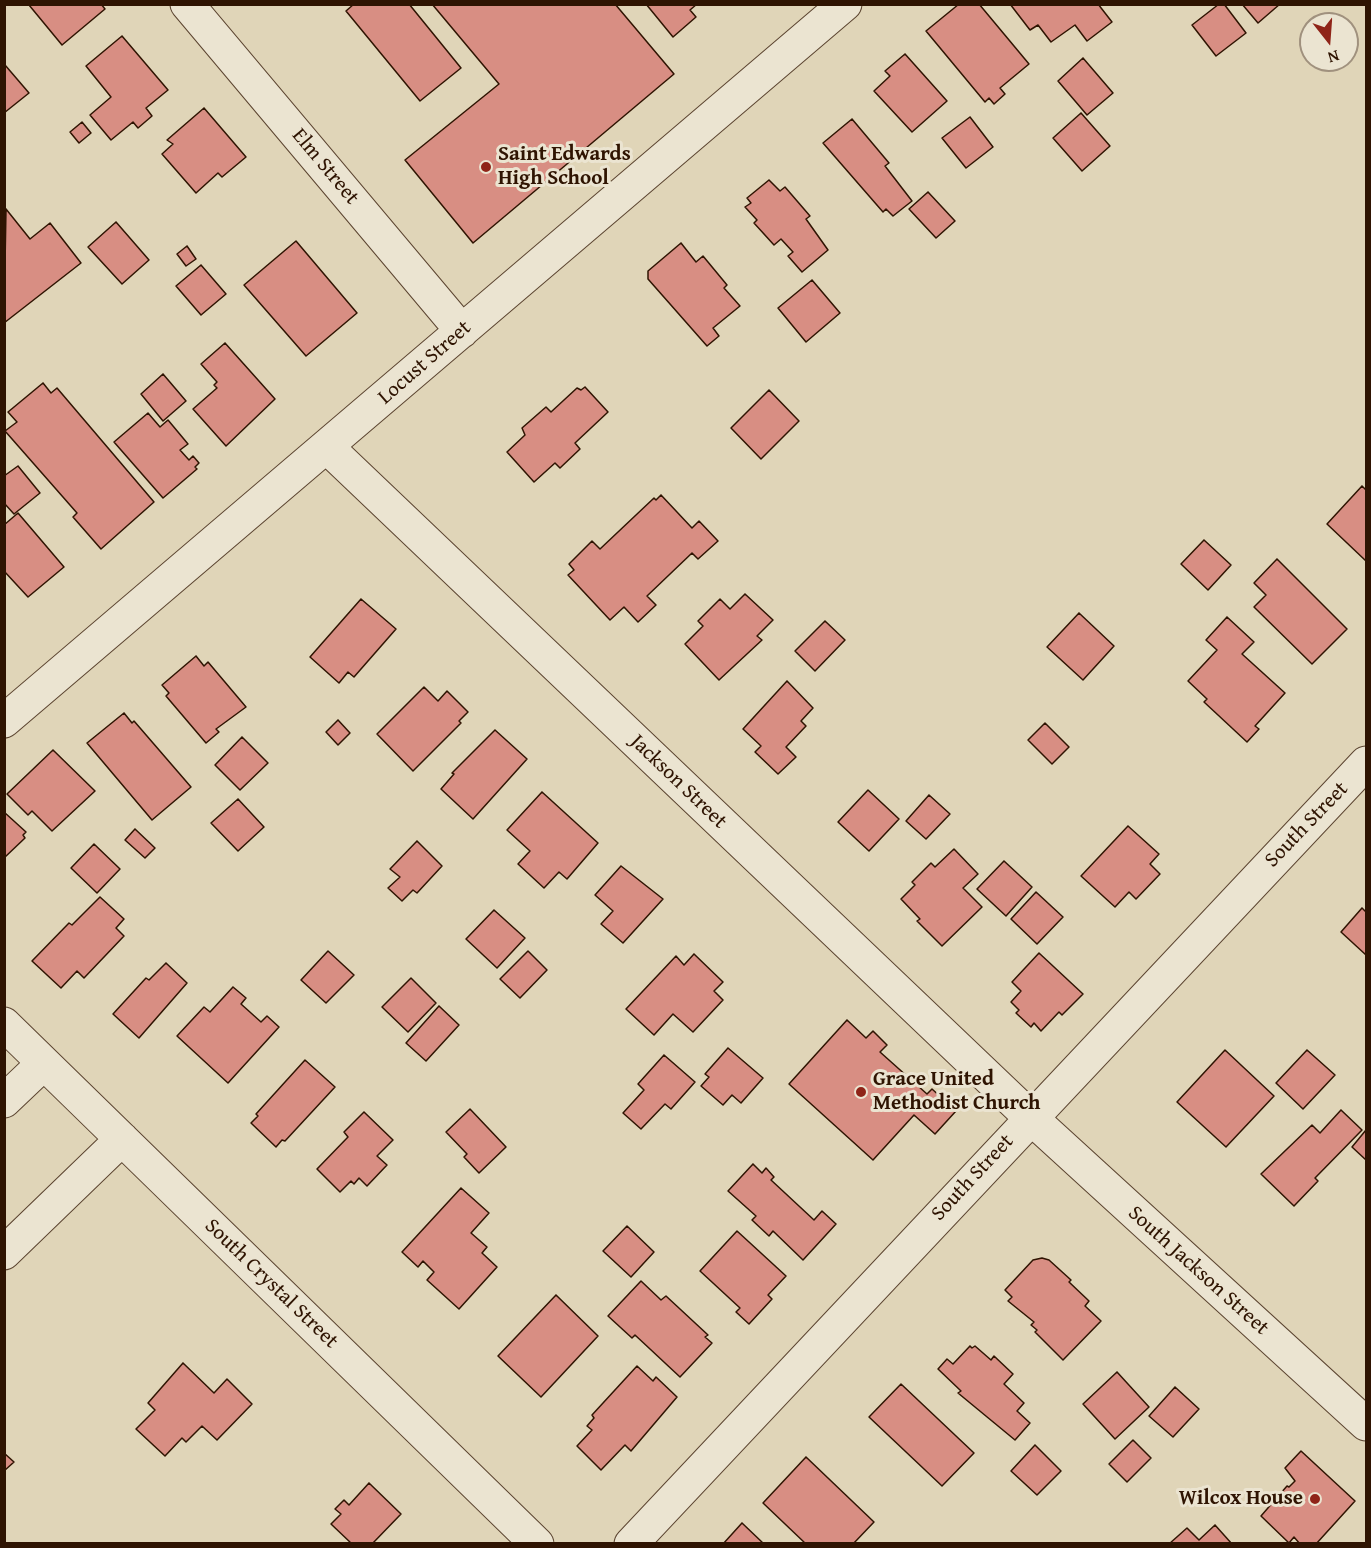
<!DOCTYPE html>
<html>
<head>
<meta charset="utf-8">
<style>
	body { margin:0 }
	#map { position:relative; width:1371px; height:1548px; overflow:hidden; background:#e0d5b8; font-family:"Gentium Book Plus",serif }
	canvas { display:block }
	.frame { position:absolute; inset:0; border:6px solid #2f1402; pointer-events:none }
	.north { position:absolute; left:1299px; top:12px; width:60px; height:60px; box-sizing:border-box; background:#ebe4d1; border:2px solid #a0917e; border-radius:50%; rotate:163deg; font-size:16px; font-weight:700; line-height:24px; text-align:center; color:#2f1402 }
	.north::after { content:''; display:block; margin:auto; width:21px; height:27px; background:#8f2418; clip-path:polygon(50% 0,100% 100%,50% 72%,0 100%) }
</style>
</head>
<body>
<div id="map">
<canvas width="1371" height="1548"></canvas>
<div class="frame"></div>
<div class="north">N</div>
</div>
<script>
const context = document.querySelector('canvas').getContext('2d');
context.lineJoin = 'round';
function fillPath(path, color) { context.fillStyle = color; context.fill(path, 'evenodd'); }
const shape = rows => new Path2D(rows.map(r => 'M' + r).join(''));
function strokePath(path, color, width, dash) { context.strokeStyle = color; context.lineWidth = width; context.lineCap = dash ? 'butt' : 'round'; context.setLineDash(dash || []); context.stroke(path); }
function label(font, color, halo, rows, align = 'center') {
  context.font = font + ' "Gentium Book Plus",serif'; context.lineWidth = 6; context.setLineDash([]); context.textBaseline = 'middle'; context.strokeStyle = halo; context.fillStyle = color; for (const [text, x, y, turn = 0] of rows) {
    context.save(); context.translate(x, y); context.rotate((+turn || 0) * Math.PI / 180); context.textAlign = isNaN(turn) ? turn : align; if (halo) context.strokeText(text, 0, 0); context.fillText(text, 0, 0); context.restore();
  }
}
const building = shape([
	[101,4,105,9,62,45,29,5,101,4],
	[354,4,409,4,461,68,420,101,346,11,354,4],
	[432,4,615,4,674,74,473,243,405,160,499,84,432,4],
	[646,4,697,4,690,10,696,17,673,37,646,4],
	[959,4,979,4,1029,64,1000,88,1005,94,994,104,989,98,985,102,926,31,959,4],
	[1010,4,1098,4,1112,22,1087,41,1075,25,1051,42,1038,25,1030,30,1010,4],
	[1219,4,1224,4,1246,33,1216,56,1192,25,1219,4],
	[1242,4,1280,4,1258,23,1242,4],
	[122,36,168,90,146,108,152,116,138,128,133,122,111,140,90,115,111,97,86,66,122,36],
	[905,54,947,101,912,132,874,91,890,76,885,71,905,54],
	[1083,58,1113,93,1087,115,1058,81,1083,58],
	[5,65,29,93,4,113,4,66,5,65],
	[204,108,246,157,222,177,218,173,196,193,162,154,173,144,167,140,204,108],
	[1081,113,1110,146,1082,171,1053,138,1081,113],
	[970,117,993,147,966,168,942,138,970,117],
	[852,119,889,163,885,166,912,201,893,216,886,209,883,212,823,143,852,119],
	[82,122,91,133,79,143,70,132,82,122],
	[769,180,780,191,785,187,810,216,806,219,828,250,802,272,788,256,793,252,781,239,774,245,754,223,757,220,745,207,751,203,747,198,769,180],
	[928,192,955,221,936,238,909,209,928,192],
	[6,209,30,239,50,223,81,263,4,323,6,209],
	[116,222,149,260,122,284,88,247,116,222],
	[296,241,357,313,306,356,244,285,296,241],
	[681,243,696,262,703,256,727,285,724,288,740,306,713,328,719,336,707,346,648,279,648,271,681,243],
	[187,246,196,259,186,266,177,254,187,246],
	[201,265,226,294,201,315,176,286,201,265],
	[812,280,840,313,806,342,778,308,812,280],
	[225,343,275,399,226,446,193,409,217,388,214,385,217,382,201,364,225,343],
	[163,374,186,401,163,421,141,394,163,374],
	[43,383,51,393,57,388,154,502,101,549,73,517,77,513,5,431,17,422,8,412,43,383],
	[585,387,608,412,575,443,580,449,560,468,555,463,534,482,507,452,525,435,522,428,546,407,551,412,577,388,581,390,585,387],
	[769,390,799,421,761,459,731,428,769,390],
	[148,413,160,427,168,420,188,444,180,450,189,460,193,456,199,463,195,467,197,469,163,498,114,442,148,413],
	[18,466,40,493,14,514,4,503,4,476,18,466],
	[1362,486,1366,490,1366,561,1327,524,1362,486],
	[661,495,692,528,699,521,718,541,698,559,692,553,647,596,656,605,638,622,624,607,610,620,568,575,574,570,569,564,592,541,600,549,654,498,656,500,661,495],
	[18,513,64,567,28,597,4,571,4,525,18,513],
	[1204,540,1231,565,1208,590,1181,564,1204,540],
	[1277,559,1347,629,1312,664,1254,607,1266,595,1254,583,1277,559],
	[745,594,773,620,757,636,762,640,719,680,685,644,703,626,698,621,720,599,730,609,745,594],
	[361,599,396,629,354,677,348,672,339,683,310,657,361,599],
	[1079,613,1114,646,1083,680,1047,647,1079,613],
	[1227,617,1254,642,1242,654,1285,693,1255,726,1259,729,1247,742,1204,702,1207,699,1188,681,1217,650,1206,640,1227,617],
	[825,621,845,640,815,671,795,651,825,621],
	[196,656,204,666,208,662,246,707,216,729,219,732,206,743,166,696,169,693,162,685,196,656],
	[787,681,813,708,801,721,806,726,786,747,796,757,778,774,755,752,761,746,743,729,787,681],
	[424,687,438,701,447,691,468,712,459,721,461,723,413,771,377,734,424,687],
	[124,713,132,723,134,721,191,787,152,820,87,743,124,713],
	[338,720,350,733,338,745,326,732,338,720],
	[1045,723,1069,747,1052,764,1028,740,1045,723],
	[495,730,527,759,473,819,441,789,454,774,452,773,495,730],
	[242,737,268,763,240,790,215,765,242,737],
	[53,750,95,791,52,831,32,811,28,815,7,794,53,750],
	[868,790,899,819,869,851,838,822,868,790],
	[542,792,598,843,567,879,559,872,544,888,518,864,530,851,507,830,542,792],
	[929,795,950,814,926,839,906,821,929,795],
	[238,799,264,827,238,851,211,823,238,799],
	[4,812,26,832,23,835,25,838,4,858,4,812],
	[1128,826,1159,854,1150,864,1160,874,1136,899,1129,892,1115,907,1081,876,1128,826],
	[135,829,155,848,145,858,125,840,135,829],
	[417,841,442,866,417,893,413,890,402,901,388,888,400,877,390,869,417,841],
	[94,844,120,869,97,893,71,868,94,844],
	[954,849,978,874,963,888,982,907,942,946,917,921,920,919,901,899,915,885,912,882,931,863,935,867,954,849],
	[1004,861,1032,887,1006,916,977,889,1004,861],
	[621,866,663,899,623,943,601,924,613,911,595,895,621,866],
	[1036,892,1063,917,1037,944,1011,919,1036,892],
	[100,897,124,919,116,928,124,936,84,978,77,971,61,988,32,961,69,923,72,925,100,897],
	[1362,908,1366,912,1366,955,1341,932,1362,908],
	[494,910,525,938,497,968,466,939,494,910],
	[328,951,354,975,326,1003,301,980,328,951],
	[528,951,547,970,520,998,500,979,528,951],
	[1039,953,1083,994,1062,1015,1059,1012,1041,1031,1034,1023,1031,1027,1016,1013,1019,1010,1011,1002,1021,991,1012,982,1039,953],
	[694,954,723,982,714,991,723,1000,693,1032,673,1014,654,1035,626,1009,676,956,684,965,694,954],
	[166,963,187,983,139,1038,113,1014,146,978,149,980,166,963],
	[411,978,436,1003,408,1032,382,1007,411,978],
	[233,987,246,998,241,1004,261,1022,267,1016,279,1027,228,1083,177,1036,204,1007,210,1012,233,987],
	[439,1006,459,1025,426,1061,406,1043,439,1006],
	[847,1020,866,1038,873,1031,887,1045,880,1052,927,1094,932,1089,956,1111,935,1134,914,1115,873,1160,789,1084,847,1020],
	[728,1048,763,1078,741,1103,732,1095,723,1105,701,1086,709,1077,705,1074,728,1048],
	[1225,1050,1274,1096,1226,1147,1177,1102,1225,1050],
	[1307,1050,1335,1075,1303,1109,1276,1083,1307,1050],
	[664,1055,695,1082,671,1109,665,1104,641,1129,623,1113,644,1090,638,1084,664,1055],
	[305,1060,335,1087,285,1141,282,1140,276,1147,251,1123,258,1116,256,1114,305,1060],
	[470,1109,506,1147,479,1173,464,1157,467,1154,446,1132,470,1109],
	[1341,1110,1362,1130,1315,1178,1318,1181,1294,1206,1261,1174,1312,1125,1320,1133,1341,1110],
	[364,1112,393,1140,377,1156,387,1165,367,1186,359,1178,354,1184,351,1181,340,1192,317,1169,348,1137,344,1132,364,1112],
	[1366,1130,1366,1160,1352,1147,1366,1130],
	[753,1164,762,1173,766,1168,774,1177,771,1180,814,1220,822,1211,836,1224,803,1260,773,1231,769,1236,752,1220,756,1216,728,1191,753,1164],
	[461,1188,489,1213,471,1233,487,1247,482,1253,497,1267,459,1309,427,1280,434,1272,423,1261,418,1267,402,1252,461,1188],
	[627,1226,654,1252,631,1277,603,1251,627,1226],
	[737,1231,786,1276,768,1295,772,1299,749,1324,736,1312,740,1308,700,1271,737,1231],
	[1042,1258,1049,1260,1071,1280,1069,1282,1089,1301,1085,1306,1101,1321,1063,1360,1035,1332,1037,1330,1031,1325,1034,1322,1008,1301,1012,1297,1005,1290,1033,1260,1042,1258],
	[641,1281,661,1300,666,1296,708,1335,705,1337,712,1343,680,1377,635,1335,632,1338,608,1316,641,1281],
	[556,1295,598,1336,541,1397,498,1356,556,1295],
	[970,1346,972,1348,975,1346,991,1360,994,1356,1013,1374,1004,1384,1024,1403,1017,1411,1030,1423,1015,1440,958,1393,961,1391,938,1369,947,1359,953,1364,970,1346],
	[183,1363,214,1393,227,1379,252,1404,217,1440,202,1426,186,1442,182,1438,165,1456,136,1429,155,1410,148,1403,183,1363],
	[637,1366,653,1381,656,1377,677,1397,631,1451,625,1445,601,1470,577,1446,592,1430,587,1426,594,1418,592,1415,637,1366],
	[1117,1372,1149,1407,1115,1439,1083,1404,1117,1372],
	[901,1384,974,1453,942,1486,869,1417,901,1384],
	[1175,1387,1199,1409,1173,1437,1149,1416,1175,1387],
	[1133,1440,1151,1458,1127,1482,1109,1464,1133,1440],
	[1035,1445,1061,1471,1037,1495,1011,1471,1035,1445],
	[1301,1451,1355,1501,1316,1544,1300,1544,1294,1537,1289,1543,1261,1516,1287,1486,1289,1487,1295,1481,1285,1468,1301,1451],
	[4,1453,14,1462,4,1471,4,1453],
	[806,1457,874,1522,853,1544,806,1544,763,1503,806,1457],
	[369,1483,401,1514,372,1544,352,1544,331,1524,341,1514,335,1509,344,1500,349,1505,369,1483],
	[742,1523,764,1544,723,1544,742,1523],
	[1215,1525,1232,1544,1169,1544,1187,1528,1199,1540,1215,1525]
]);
const minor = shape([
	[187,4,462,331],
	[327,447,1030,1117,1366,1424],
	[4,721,845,4],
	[4,1024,537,1544],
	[4,1101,44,1063],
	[4,1253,122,1139],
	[631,1544,1366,763]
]);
const markers = [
	[486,167,6,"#8f2418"],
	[861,1092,6,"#8f2418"],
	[1315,1499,6,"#8f2418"]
];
const poiNames = [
	["Saint Edwards",498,155],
	["High School",498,179],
	["Grace United",873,1080],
	["Methodist Church",873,1104],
	["Wilcox House",1303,1499,"right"]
];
const streetNames = [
	["Elm Street",325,167,50],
	["Locust Street",425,363,-41],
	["Jackson Street",678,782,44],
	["South Street",1307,825,-46],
	["South Street",973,1178,-47],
	["South Jackson Street",1198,1271,42],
	["South Crystal Street",271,1284,44]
];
fillPath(building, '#d88e83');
strokePath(building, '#2f1402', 1.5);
strokePath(minor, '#5b4430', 35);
strokePath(minor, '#ebe4d1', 33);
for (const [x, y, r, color] of markers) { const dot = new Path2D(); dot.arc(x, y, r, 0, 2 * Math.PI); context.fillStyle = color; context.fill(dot); strokePath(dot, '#ebe4d1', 2); }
label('bold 21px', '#2f1402', '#ebe4d1', poiNames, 'left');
label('21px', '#2f1402', '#ebe4d1', streetNames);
</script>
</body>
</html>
